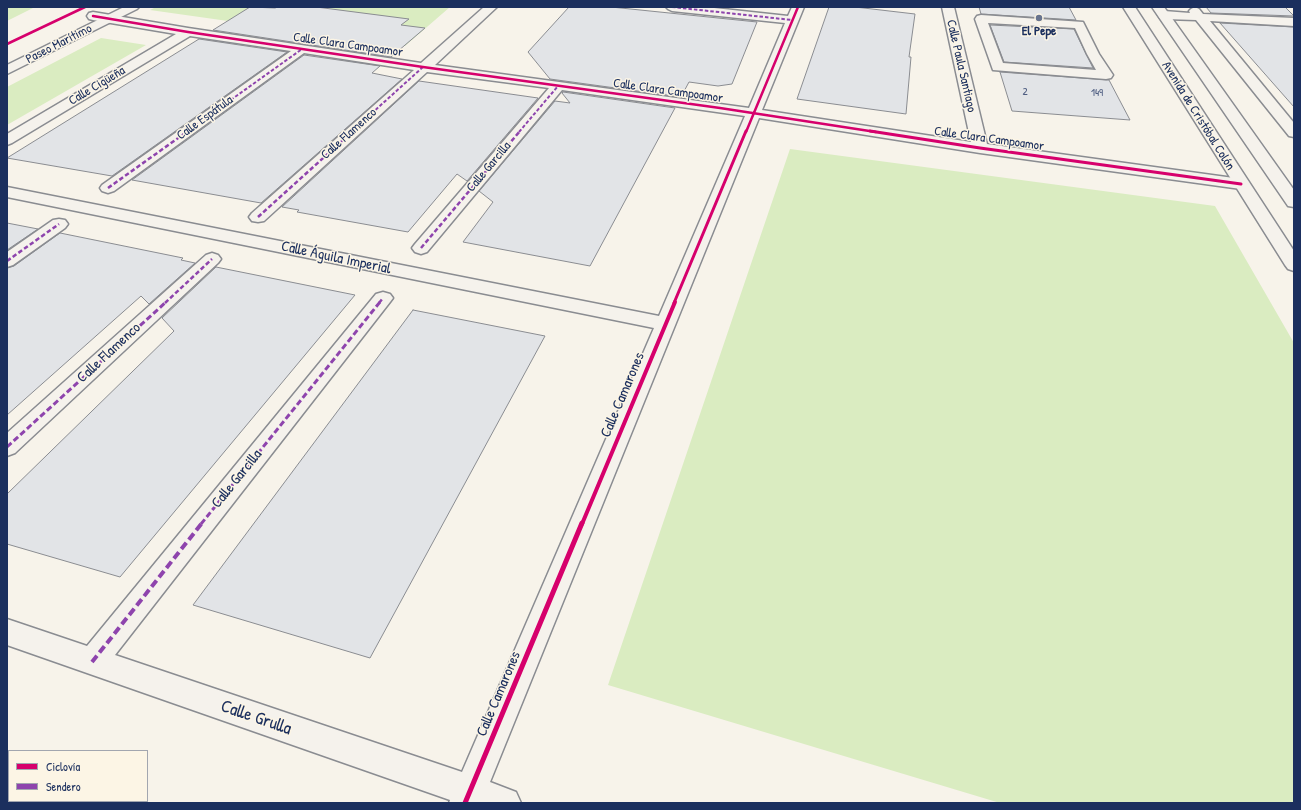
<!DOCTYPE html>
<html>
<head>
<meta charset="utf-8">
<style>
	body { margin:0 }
	#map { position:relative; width:1301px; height:810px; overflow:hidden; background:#f7f3ea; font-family:"Patrick Hand",sans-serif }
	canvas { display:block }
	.frame { position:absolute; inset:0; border:8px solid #1b2f5e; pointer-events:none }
	.legend { position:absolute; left:8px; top:750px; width:140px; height:52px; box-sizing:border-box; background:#fcf5e5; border:1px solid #a2a6af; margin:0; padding:5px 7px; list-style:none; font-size:12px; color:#1b2f5e }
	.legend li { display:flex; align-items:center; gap:8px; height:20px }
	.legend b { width:20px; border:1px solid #a2a6af }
</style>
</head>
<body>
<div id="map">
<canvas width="1301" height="810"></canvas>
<div class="frame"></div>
<ul class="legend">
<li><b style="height:5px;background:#d6006c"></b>Ciclovía</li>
<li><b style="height:5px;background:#8e44ad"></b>Sendero</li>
</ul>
</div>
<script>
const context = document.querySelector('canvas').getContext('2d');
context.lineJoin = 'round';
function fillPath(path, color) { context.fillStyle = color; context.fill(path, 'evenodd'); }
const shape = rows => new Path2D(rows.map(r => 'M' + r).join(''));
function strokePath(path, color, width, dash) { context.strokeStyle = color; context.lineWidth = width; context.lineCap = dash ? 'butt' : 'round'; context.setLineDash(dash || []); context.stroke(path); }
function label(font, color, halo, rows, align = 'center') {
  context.font = font + ' "Patrick Hand",sans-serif'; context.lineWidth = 3; context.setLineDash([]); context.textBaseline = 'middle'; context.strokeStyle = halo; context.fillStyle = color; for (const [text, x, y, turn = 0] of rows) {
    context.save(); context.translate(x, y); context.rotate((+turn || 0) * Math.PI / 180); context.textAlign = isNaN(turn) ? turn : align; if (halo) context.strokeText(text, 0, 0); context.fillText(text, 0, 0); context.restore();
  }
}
const green = shape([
	[7,7,35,7,7,21],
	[156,7,450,7,405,46,150,10],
	[101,38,146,45,7,125,7,87],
	[790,149,1215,206,1294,343,1294,803,1000,803,608,685]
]);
const building = shape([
	[250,7,275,8,278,7,316,7,409,19,401,25,425,28,391,57,213,30,250,7],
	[569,7,611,7,757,22,732,84,718,86,689,82,681,97,550,79,528,52,569,7],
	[829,7,855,7,915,14,909,57,911,57,906,114,797,99,829,7],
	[979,7,1069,7,1076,20,981,14,979,7],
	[1206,7,1285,7,1294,16,1211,13,1206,7],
	[1220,23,1294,27,1294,107,1220,23],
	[990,25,1074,29,1093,68,1004,62,990,25],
	[199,39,287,52,112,176,7,158,199,39],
	[304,55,380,66,372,73,402,79,261,203,132,180,304,55],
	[1000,72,1109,80,1130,120,1012,111,1000,72],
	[419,81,538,98,467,181,457,174,408,232,297,212,299,210,282,207,419,81],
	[563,92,675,108,590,266,463,242,493,202,479,191,555,101,570,103,562,93,563,92],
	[7,223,38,229,7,250,7,223],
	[60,233,183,258,181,260,195,263,149,304,141,296,7,415,7,268,14,266,60,233],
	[216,267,355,295,120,577,7,544,7,494,174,331,162,318,216,267],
	[413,310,545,336,370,658,193,605,413,310]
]);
const minor = shape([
	[484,7,497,7,435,65,749,108,785,23,672,11,668,9,666,7,705,7,788,16,792,7,804,7,762,110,971,142,942,7,954,7,987,144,1241,179,1247,181,1249,184,1247,187,1241,189,980,153,759,118,490,782,516,792,521,803,449,803,450,800,7,645,7,619,87,646,376,294,383,292,390,294,393,298,390,302,115,655,462,772,654,328,7,197,7,187,659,316,745,116,562,90,427,252,421,254,415,252,412,248,415,244,549,88,427,72,264,221,258,222,252,221,249,217,252,213,414,70,304,53,114,191,108,193,102,191,100,188,102,185,291,51,190,36,12,143,7,145,7,134,176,34,93,20,89,19,87,16,89,13,93,12,188,28,421,63,484,7],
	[1195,7,1199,9,1203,14,1294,18,1294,26,1210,21,1294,123,1294,137,1289,136,1196,20,1164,19,1160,18,1158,15,1160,12,1164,11,1190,13,1189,11,1191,9,1195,7],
	[981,15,1083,22,1099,54,1113,75,1111,78,1106,79,993,70,975,19,977,16,981,15],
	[988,23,1075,28,1087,54,1096,70,1003,63,988,23],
	[59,219,65,220,68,224,65,228,13,265,7,267,7,252,53,220,59,219],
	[212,253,218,255,221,259,218,263,15,453,7,456,7,433,206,255,212,253]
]);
const major = shape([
	[124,7,139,7,137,9,7,74,7,65,124,7],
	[1123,7,1135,7,1294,251,1294,271,1288,269,1285,265,1123,7],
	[1152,7,1164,7,1294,190,1294,207,1288,206,1152,7]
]);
const quietFar3 = shape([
	[672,7,792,20],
	[186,132,302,49],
	[351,132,423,67],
	[519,132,558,86]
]);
const quietFar2 = shape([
	[108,188,188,131],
	[258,217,353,131],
	[421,248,520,131],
	[7,261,59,224],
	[165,303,212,259],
	[379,303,383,298]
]);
const quietFar1 = shape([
	[7,447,166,302],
	[201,524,380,302]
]);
const quiet = shape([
	[92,662,202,523]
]);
const cyclewayFar3 = shape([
	[93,16,188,32,423,67,720,108,876,132],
	[7,44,85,7],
	[746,132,798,7]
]);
const cyclewayFar2 = shape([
	[870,131,980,148,1241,184],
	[674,303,746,131]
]);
const cyclewayFar1 = shape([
	[582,524,675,302]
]);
const cycleway = shape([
	[465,803,582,523]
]);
const markers = [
	[1039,18,4,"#68748f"]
];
const farNumbernames = [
	["2",1025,92],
	["149",1097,93]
];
const farPoinames = [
	["El Pepe",1039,32]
];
const farStreetnames = [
	["Paseo Marítimo",59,44,-27],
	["Calle Clara Campoamor",348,45,8],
	["Calle Paula Santiago",961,66,77],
	["Calle Cigüeña",97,86,-31],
	["Calle Clara Campoamor",668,91,8],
	["Avenida de Cristóbal Colón",1198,116,58],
	["Calle Espátula",205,118,-36],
	["Calle Flamenco",349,134,-42],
	["Calle Clara Campoamor",989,139,8],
	["Calle Garcilla",489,167,-50]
];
const streetNames = [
	["Calle Águila Imperial",336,258,12],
	["Calle Flamenco",109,353,-43],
	["Calle Camarones",623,395,-67],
	["Calle Garcilla",237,479,-51],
	["Calle Camarones",499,694,-67]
];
const nearStreetnames = [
	["Calle Grulla",256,718,19]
];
fillPath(green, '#daecc1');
fillPath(building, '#e2e4e7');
strokePath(building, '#8a8c91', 1);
strokePath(minor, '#8a8c91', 3);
strokePath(major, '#8a8c91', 3);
fillPath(minor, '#f5f2ec');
fillPath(major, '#f5f2ec');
strokePath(quietFar3, '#8e44ad', 2, [3.5, 2]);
strokePath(quietFar2, '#8e44ad', 2.5, [4.5, 2.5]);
strokePath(quietFar1, '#8e44ad', 3, [6, 3]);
strokePath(quiet, '#8e44ad', 4, [8, 4]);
strokePath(cyclewayFar3, '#d6006c', 2.5);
strokePath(cyclewayFar2, '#d6006c', 3);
strokePath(cyclewayFar1, '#d6006c', 4);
strokePath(cycleway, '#d6006c', 5);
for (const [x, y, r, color] of markers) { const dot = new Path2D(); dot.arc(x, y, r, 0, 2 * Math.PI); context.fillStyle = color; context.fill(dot); strokePath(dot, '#fcf5e5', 1.5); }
label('11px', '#4d5c80', null, farNumbernames);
label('bold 13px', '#1b2f5e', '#fcf5e5', farPoinames);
label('13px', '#1b2f5e', '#fcf5e5', farStreetnames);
label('15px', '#1b2f5e', '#fcf5e5', streetNames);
label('18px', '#1b2f5e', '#fcf5e5', nearStreetnames);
</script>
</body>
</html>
